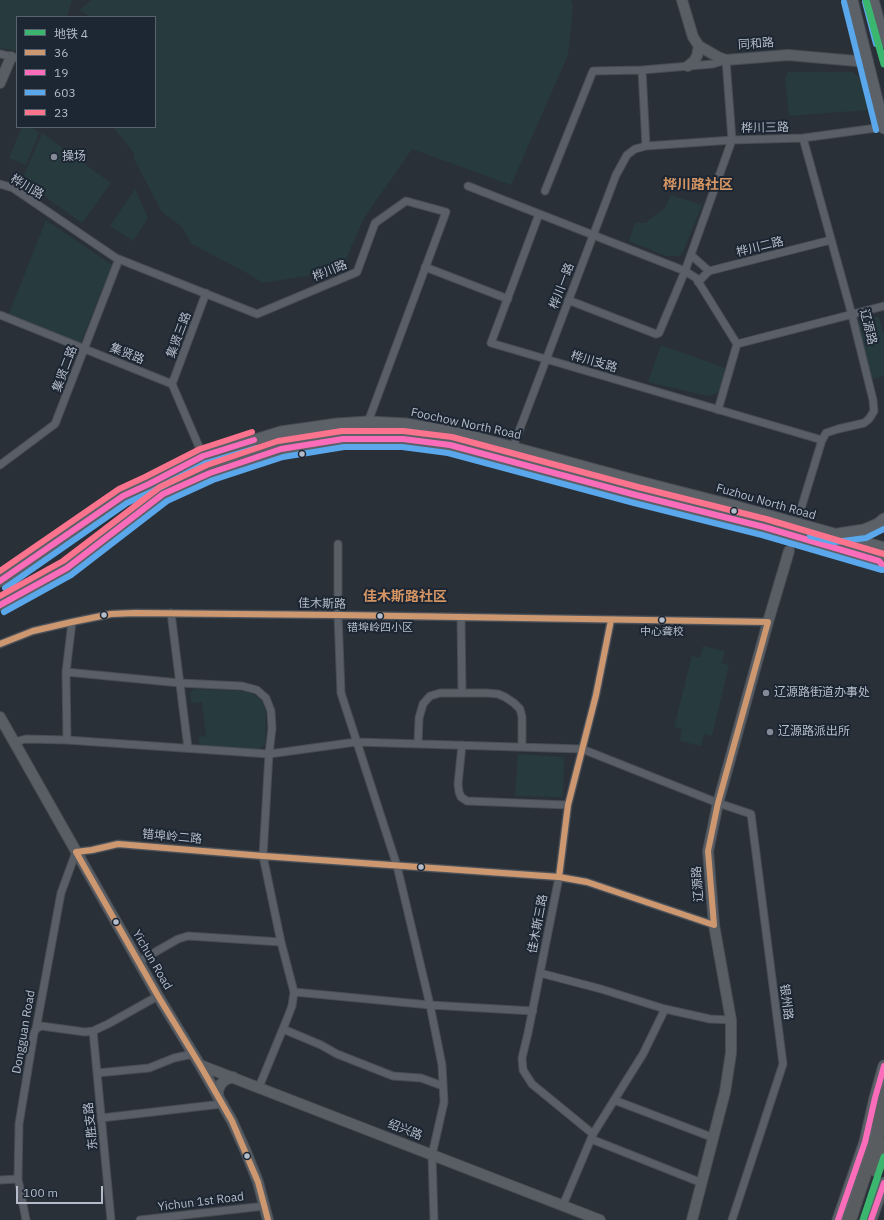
<!DOCTYPE html>
<html>
<head>
<meta charset="utf-8">
<style>
	body { margin:0 }
	#map { position:relative; width:884px; height:1220px; overflow:hidden; background:#2a3038; font-family:"IBM Plex Sans","Noto Sans SC",sans-serif }
	canvas { display:block }
	.legend { position:absolute; left:16px; top:16px; width:140px; height:112px; box-sizing:border-box; background:#1d2633; border:1px solid #59626f; margin:0; padding:5px 7px; list-style:none; font-size:12px; color:#b4bcc9 }
	.legend li { display:flex; align-items:center; gap:8px; height:20px }
	.legend b { width:20px; border:1px solid #59626f }
	.scale { position:absolute; left:16px; top:1186px; width:87px; height:18px; box-sizing:border-box; border:2px solid #b4bcc9; border-top:0; padding-left:5px; font-size:12px; line-height:14px; white-space:nowrap; color:#b4bcc9; -webkit-text-stroke:3px #1d2633; paint-order:stroke }
</style>
</head>
<body>
<div id="map">
<canvas width="884" height="1220"></canvas>
<ul class="legend">
<li><b style="height:5px;background:#3ab66e"></b>地铁 4</li>
<li><b style="height:5px;background:#cd976f"></b>36</li>
<li><b style="height:5px;background:#fb6dba"></b>19</li>
<li><b style="height:5px;background:#5aa8eb"></b>603</li>
<li><b style="height:5px;background:#fc738d"></b>23</li>
</ul>
<div class="scale">100 m</div>
</div>
<script>
const context = document.querySelector('canvas').getContext('2d');
context.lineJoin = 'round';
function fillPath(path, color) { context.fillStyle = color; context.fill(path, 'evenodd'); }
const shape = rows => new Path2D(rows.map(r => 'M' + r).join(''));
function strokePath(path, color, width, dash) { context.strokeStyle = color; context.lineWidth = width; context.lineCap = dash ? 'butt' : 'round'; context.setLineDash(dash || []); context.stroke(path); }
function label(font, color, halo, rows, align = 'center') {
  context.font = font + ' "IBM Plex Sans","Noto Sans SC",sans-serif'; context.lineWidth = 4; context.setLineDash([]); context.textBaseline = 'middle'; context.strokeStyle = halo; context.fillStyle = color; for (const [text, x, y, turn = 0] of rows) {
    context.save(); context.translate(x, y); context.rotate((+turn || 0) * Math.PI / 180); context.textAlign = isNaN(turn) ? turn : align; if (halo) context.strokeText(text, 0, 0); context.fillText(text, 0, 0); context.restore();
  }
}
const green = shape([
	[0,0,72,0,67,17,17,17,17,51,0,48],
	[92,0,571,0,573,5,568,55,511,185,412,149,364,218,341,270,263,283,247,273,192,244,181,226,162,212,134,159,134,153,113,127,155,127,155,17,91,17,79,10],
	[788,72,853,72,862,80,868,110,789,116,785,80],
	[22,127,31,127,39,133,26,165,9,158],
	[42,133,111,183,82,223,22,180],
	[135,189,148,218,133,241,110,226],
	[671,195,702,205,683,252,680,256,666,256,629,241,635,223,645,223,665,208],
	[46,220,112,265,80,344,8,316],
	[879,317,883,332,884,332,884,376,872,379,858,329,859,322,862,319],
	[661,345,725,368,720,392,708,396,648,382],
	[703,646,725,651,722,663,700,658],
	[692,656,729,665,712,736,704,734,701,746,680,741,682,729,692,731,674,727],
	[194,689,241,691,251,693,263,701,266,714,265,745,258,750,201,746,199,741,198,737,206,736,202,702,192,703,190,693],
	[518,754,564,757,563,797,515,796]
]);
const streetTunnel = shape([
	[789,551,800,512]
]);
const highwayTunnel = shape([
	[878,31,884,55]
]);
const street = shape([
	[0,54,17,58],
	[0,184,13,188,116,258,257,314,357,272,375,223,406,201,446,212,368,422,369,439],
	[468,186,685,271,696,278,737,344,718,410],
	[545,191,593,71,642,70],
	[539,214,491,343,822,440],
	[691,255,709,271],
	[425,267,508,299],
	[698,282,709,271,831,240],
	[568,300,656,334,659,333,685,271,732,140,726,60,713,64,642,70,646,146],
	[0,315,172,384,203,456],
	[737,344,884,306],
	[172,384,206,293],
	[513,447,616,175,627,155,635,149,646,146,732,140,803,138,884,127],
	[0,465,55,424,119,259],
	[800,512,822,440,826,433,838,429,864,423,869,419,874,411,873,400,852,315,803,138],
	[338,544,338,615,341,693,397,866,430,1005,442,1065,444,1102,432,1155,434,1220],
	[171,613,188,748],
	[461,617,462,692],
	[0,644,33,631,72,622,111,614,135,613,338,615,768,622],
	[66,672,180,683,242,686,257,690,266,698,271,711,272,728,269,754,263,856,281,942,294,992,292,1006,287,1019,259,1087],
	[67,740,66,672,72,622],
	[14,742,26,739,67,740,269,754,356,742,582,749,718,803,751,814,783,1064,732,1220],
	[418,744,419,718,423,704,430,696,440,693,487,693,498,694,505,697,514,703,520,709,522,717,522,747],
	[462,745,458,784,459,792,461,797,467,801,568,805],
	[138,962,178,939,188,936,281,942],
	[540,973,601,989,665,1009,710,1019,731,1020],
	[294,992,430,1005,533,1011],
	[36,1029,41,1026,85,1032,93,1031,108,1024,158,996],
	[283,1029,321,1045,337,1054,393,1076,421,1078,443,1086],
	[93,1031,111,1220],
	[97,1073,149,1068,174,1058,193,1054],
	[614,1100,714,1138],
	[101,1118,222,1104],
	[593,1134,532,1084,523,1070,522,1058,528,1033,559,877,568,805,596,695,611,620],
	[591,1139,702,1183],
	[0,1180,18,1179],
	[563,1205,593,1134,643,1054,665,1009],
	[26,1220,18,1179,19,1124,34,1033,36,1029,61,893,76,852,92,850,118,844,263,856,559,877,587,882,714,925],
	[140,1220,265,1206]
]);
const secondary = shape([
	[682,0,693,37,699,46,718,57,726,60,788,55,868,62],
	[688,66,694,61,697,56,699,46],
	[0,83,11,57],
	[0,717,158,996,200,1065,232,1121,246,1152,258,1182,268,1220],
	[200,1065,600,1220],
	[218,1096,218,1090,221,1084,225,1080,233,1077],
	[692,1220,725,1092,731,1053,731,1020,714,925,708,851,718,803,768,622,789,551]
]);
const primary = shape([
	[852,0,884,128],
	[873,0,884,42],
	[838,534,864,530,878,524,884,519],
	[0,581,123,496,149,484,203,456,281,432,337,424,368,422,406,424,451,432,474,437,640,482,734,506,884,548],
	[0,605,67,568,163,494,210,473,281,449,343,439,403,439,450,445,636,495,764,527,884,562],
	[838,1220,865,1142,875,1098,884,1066],
	[871,1220,884,1183]
]);
const highway = shape([
	[878,1123,884,1094],
	[875,1170,884,1144],
	[850,1220,884,1116]
]);
const bus1 = shape([
	[0,644,33,631,72,622,111,614,135,613,338,615,768,622,718,803,708,851,714,925,587,882,559,877,263,856,118,844,92,850,76,852],
	[76,852,158,996,200,1065,232,1121,258,1182,268,1220],
	[559,877,568,805,596,695,611,620]
]);
const bus2 = shape([
	[0,581,123,496,149,484,203,456,254,440],
	[0,605,67,568,163,494,210,473,281,449,343,439,403,439,450,445,636,495,764,527,879,561,884,567],
	[838,1220,865,1142,875,1098,884,1066],
	[871,1220,884,1183]
]);
const bus3 = shape([
	[844,2,876,130],
	[865,2,876,44],
	[810,536,835,542,866,538,884,529],
	[5,588,127,503,153,491,206,463,256,448],
	[4,612,71,575,167,501,213,480,283,457,344,447,402,447,448,453,634,503,762,535,882,570]
]);
const bus4 = shape([
	[0,571,119,489,145,477,200,449,252,432],
	[0,596,63,561,160,487,207,465,278,441,342,431,403,431,452,437,638,487,766,519,884,554]
]);
const metro1 = shape([
	[866,0,884,64],
	[863,1220,884,1157]
]);
const markers = [
	[54,157,4,"#848b96"],
	[302,454,3.5,"#b4bcc9"],
	[734,511,3.5,"#b4bcc9"],
	[104,615,3.5,"#b4bcc9"],
	[380,616,3.5,"#b4bcc9"],
	[662,620,3.5,"#b4bcc9"],
	[766,693,4,"#848b96"],
	[770,732,4,"#848b96"],
	[421,867,3.5,"#b4bcc9"],
	[116,922,3.5,"#b4bcc9"],
	[247,1156,3.5,"#b4bcc9"]
];
const busNames = [
	["错埠岭四小区",380,628],
	["中心聋校",662,632]
];
const streetNames = [
	["同和路",756,44,-4],
	["桦川三路",765,128,-1],
	["桦川路",27,187,30],
	["桦川二路",760,247,-14],
	["桦川路",330,271,-22],
	["桦川一路",562,286,-69],
	["辽源路",868,327,76],
	["集贤三路",179,335,-69],
	["集贤路",127,354,22],
	["桦川支路",594,362,16],
	["集贤二路",65,369,-69],
	["Foochow North Road",466,424,12],
	["Fuzhou North Road",766,502,16],
	["佳木斯路",322,604,1],
	["错埠岭二路",172,837,5],
	["辽源路",698,884,-94],
	["佳木斯三路",538,924,-79],
	["Yichun Road",152,960,60],
	["银州路",786,1002,83],
	["Dongguan Road",24,1032,-80],
	["东胜支路",91,1126,-96],
	["绍兴路",405,1130,21],
	["Yichun 1st Road",201,1202,-7]
];
const poiNames = [
	["操场",62,157],
	["辽源路街道办事处",774,693],
	["辽源路派出所",778,732]
];
const quarterNames = [
	["桦川路社区",698,185],
	["佳木斯路社区",405,597]
];
fillPath(green, '#273a3e');
strokePath(streetTunnel, '#3f454e', 7, [7, 3.5]);
strokePath(highwayTunnel, '#3f454e', 12, [12, 6]);
strokePath(street, '#484c53', 9);
strokePath(secondary, '#484c53', 12);
strokePath(primary, '#484c55', 13);
strokePath(highway, '#474c53', 14);
strokePath(street, '#5a5e66', 7);
strokePath(secondary, '#595d64', 10);
strokePath(primary, '#5c6168', 11);
strokePath(highway, '#5a5d60', 12);
strokePath(bus1, '#cd976f', 6);
strokePath(bus2, '#fb6dba', 6);
strokePath(bus3, '#5aa8eb', 6);
strokePath(bus4, '#fc738d', 6);
strokePath(metro1, '#3ab66e', 7);
for (const [x, y, r, color] of markers) { const dot = new Path2D(); dot.arc(x, y, r, 0, 2 * Math.PI); context.fillStyle = color; context.fill(dot); strokePath(dot, '#1d2633', 1.5); }
label('11px', '#b4bcc9', '#1d2633', busNames);
label('12px', '#b4bcc9', '#1d2633', streetNames);
label('12px', '#b4bcc9', '#1d2633', poiNames, 'left');
label('bold 14px', '#d59563', '#1d2633', quarterNames);
</script>
</body>
</html>
